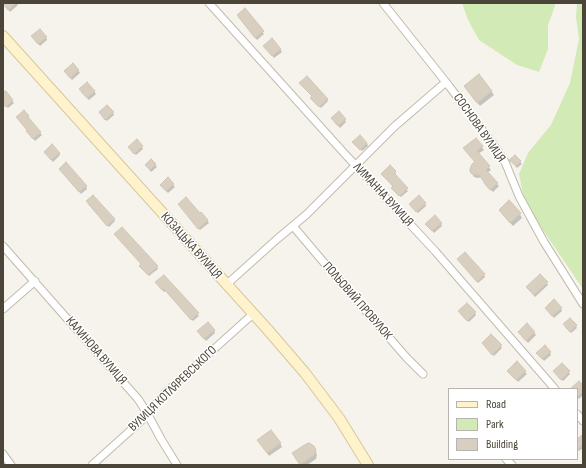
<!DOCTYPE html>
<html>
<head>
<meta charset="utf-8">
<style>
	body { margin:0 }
	#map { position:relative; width:586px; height:468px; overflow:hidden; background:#f6f3ec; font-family:"Sofia Sans Condensed",sans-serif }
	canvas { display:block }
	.frame { position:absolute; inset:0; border:4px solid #4b4439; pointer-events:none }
	.legend { position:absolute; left:448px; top:388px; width:130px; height:72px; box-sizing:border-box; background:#fff; border:1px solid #b7b4b0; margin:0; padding:5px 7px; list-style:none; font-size:12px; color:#4b4439 }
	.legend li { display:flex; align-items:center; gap:8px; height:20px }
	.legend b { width:20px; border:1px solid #b7b4b0 }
</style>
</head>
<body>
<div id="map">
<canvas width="586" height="468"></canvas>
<div class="frame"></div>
<ul class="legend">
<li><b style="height:5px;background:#fff3cd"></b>Road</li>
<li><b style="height:11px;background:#d2eab5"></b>Park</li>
<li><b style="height:11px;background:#d8cfc1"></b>Building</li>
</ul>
</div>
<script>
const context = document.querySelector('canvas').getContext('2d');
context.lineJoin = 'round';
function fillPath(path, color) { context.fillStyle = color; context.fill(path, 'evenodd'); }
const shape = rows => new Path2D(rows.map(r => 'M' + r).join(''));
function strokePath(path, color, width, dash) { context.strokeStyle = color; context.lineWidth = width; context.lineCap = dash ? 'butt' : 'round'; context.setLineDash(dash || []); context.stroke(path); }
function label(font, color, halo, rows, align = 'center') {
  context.font = font + ' "Sofia Sans Condensed",sans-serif'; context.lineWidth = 3; context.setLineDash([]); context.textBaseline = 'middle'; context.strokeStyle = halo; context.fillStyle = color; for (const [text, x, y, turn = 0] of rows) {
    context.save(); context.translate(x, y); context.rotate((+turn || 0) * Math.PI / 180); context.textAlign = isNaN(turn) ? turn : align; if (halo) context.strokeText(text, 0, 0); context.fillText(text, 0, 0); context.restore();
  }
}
const green = shape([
	[462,3,556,3,548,25,548,49,539,72,517,65,479,40,468,20],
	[577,3,583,3,583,289,532,214,523,194,519,174,528,153,551,125,570,83,579,39,576,17]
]);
const shadow = shape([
	[3,3,17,3,18,5,10,12],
	[245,10,264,34,257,40,238,16],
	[46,37,47,40,40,46,34,39],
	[266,48,280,49,282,52,274,58],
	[73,64,80,73,72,80,66,73],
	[479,75,494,95,480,106,467,90],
	[302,85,327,99,328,101,321,108,313,100,313,97],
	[3,89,14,103,8,108,3,103],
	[94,91,96,94,89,100,81,92],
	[113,113,114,115,107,121,101,115],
	[28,116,29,118,28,119,42,135,35,141,29,133],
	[332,119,345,120,346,122,340,128],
	[476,139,484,150,478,154,491,170,487,173,499,186,493,192,487,186,482,177,478,178,474,177,472,173,476,162],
	[367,143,368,146,362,151,355,144],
	[142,147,143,149,136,155,131,149],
	[59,153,60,155,53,162,46,154],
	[515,156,522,164,517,168,512,162],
	[151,160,157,167,151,172,147,167],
	[61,171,86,186,87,189,81,194],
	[395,172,396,174,395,175,408,191,401,197,394,190,393,187,382,174],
	[168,179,175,187,168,193,162,187],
	[425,203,426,206,418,213,411,206],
	[88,204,114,219,115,221,109,227],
	[500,210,520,214,522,218,513,226,502,214],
	[201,214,209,223,200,230,194,223],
	[441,223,442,226,434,233,428,226],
	[459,261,484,275,485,277,478,283],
	[157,266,158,269,149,276,142,268],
	[547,283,548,285,535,297,528,289],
	[158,285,187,301,199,316,193,321,166,291,164,292],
	[561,308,562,311,554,318,547,310],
	[475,313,476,315,469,322,461,314],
	[527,325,536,335,528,343,519,332],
	[576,326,577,328,571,333,565,327],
	[214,330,215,333,206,341,198,332],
	[491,335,502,348,494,356,483,343],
	[550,352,551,355,544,361,539,355],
	[562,365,570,374,563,381,556,374],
	[525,372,527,374,518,382,510,373],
	[583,387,583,395,579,399,577,397,577,389,571,389],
	[583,437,583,448,579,451,577,449,577,441],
	[280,443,282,447,269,456,261,444],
	[314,447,317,455,316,459,307,465,301,465,296,457]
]);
const building = shape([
	[3,3,16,3,8,10,3,4,3,3],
	[245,8,264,31,255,38,237,15,245,8],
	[40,29,47,37,38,44,31,36,40,29],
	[272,38,281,49,272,56,263,46,272,38],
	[73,63,79,70,70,78,64,71,73,63],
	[479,74,492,91,477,103,464,86,479,74],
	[307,76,328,99,319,107,310,98,312,96,299,83,307,76],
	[87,82,95,91,87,98,79,89,87,82],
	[6,91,13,100,6,107,3,104,3,94,6,91],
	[107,105,114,112,105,120,99,112,107,105],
	[24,110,29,116,28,117,41,132,33,139,26,131,27,130,16,117,24,110],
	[339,111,346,119,338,126,331,118,339,111],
	[360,135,367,143,360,150,352,142,360,135],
	[476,138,483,146,477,151,490,166,486,170,498,183,490,190,484,183,484,182,479,175,473,175,470,172,470,169,472,164,475,162,463,148,476,138],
	[137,139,143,146,134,154,128,147,137,139],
	[52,144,60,153,51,160,44,152,52,144],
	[515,155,521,161,516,166,509,160,515,155],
	[151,159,156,164,150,170,145,165,151,159],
	[66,162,87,186,79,192,59,169,66,162],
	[390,165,396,171,394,173,408,188,399,196,391,188,393,186,381,174,390,165],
	[168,177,174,184,166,191,160,185,168,177],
	[93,195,115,219,107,226,86,201,93,195],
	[419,195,426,203,416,212,409,204,419,195],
	[186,197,200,213,201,212,208,220,198,229,178,204,186,197],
	[509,200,521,213,510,223,499,210,509,200],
	[435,215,442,223,432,231,425,224,435,215],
	[122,227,158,266,148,275,139,266,141,264,114,234,122,227],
	[465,252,485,274,477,282,457,259,465,252],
	[540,274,548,282,534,295,526,287,540,274],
	[164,275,177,289,199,313,191,320,164,289,162,290,155,282,164,275],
	[554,299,562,308,552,316,545,308,554,299],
	[467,303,476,312,467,321,458,311,467,303],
	[570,318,577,325,570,332,563,324,570,318],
	[208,322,215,330,204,339,197,331,208,322],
	[527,323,535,332,526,341,518,332,527,323],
	[491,334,502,345,492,355,482,343,491,334],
	[545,345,551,352,542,359,536,353,545,345],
	[517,361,526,371,516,380,507,371,517,361],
	[562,363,570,371,561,380,553,371,562,363],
	[579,381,583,385,583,392,577,397,577,389,570,389,579,381],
	[271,430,281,443,267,453,257,440,271,430],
	[583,434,583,445,577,450,577,439,583,434],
	[309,443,311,444,314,446,316,450,315,452,314,455,300,465,292,453,306,444,309,443]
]);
const street = shape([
	[209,3,344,153,435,251,555,389],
	[383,3,449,86,496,148,505,162,519,196,544,242,583,304],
	[293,226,320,258,406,357,423,374],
	[3,246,138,399,147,413,161,439,177,465],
	[226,285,276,240,307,214,395,126,446,82],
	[3,309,35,281],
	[577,414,583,421],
	[3,454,11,465],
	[506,459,512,465],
	[92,465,141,421,165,393,253,314]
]);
const secondary = shape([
	[3,36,268,330,305,373,339,418,368,465]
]);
const streetNames = [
	["СОСНОВА ВУЛИЦЯ",479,128,55],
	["ЛИМАННА ВУЛИЦЯ",383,195,47],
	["КОЗАЦЬКА ВУЛИЦЯ",191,246,48],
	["ПОЛЬОВИЙ ПРОВУЛОК",357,301,49],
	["КАЛИНОВА ВУЛИЦЯ",96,351,49],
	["ВУЛИЦЯ КОТЛЯРЕВСЬКОГО",173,389,-44]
];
fillPath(green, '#d2eab5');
fillPath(shadow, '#0003');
fillPath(building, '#d8cfc1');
strokePath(building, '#d3c7b4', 1);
strokePath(street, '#c2bbae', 9);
strokePath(secondary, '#d6c79b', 12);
strokePath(street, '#fff', 7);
strokePath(secondary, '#fff3cd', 10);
label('13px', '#4b4439', '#fff', streetNames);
</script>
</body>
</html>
